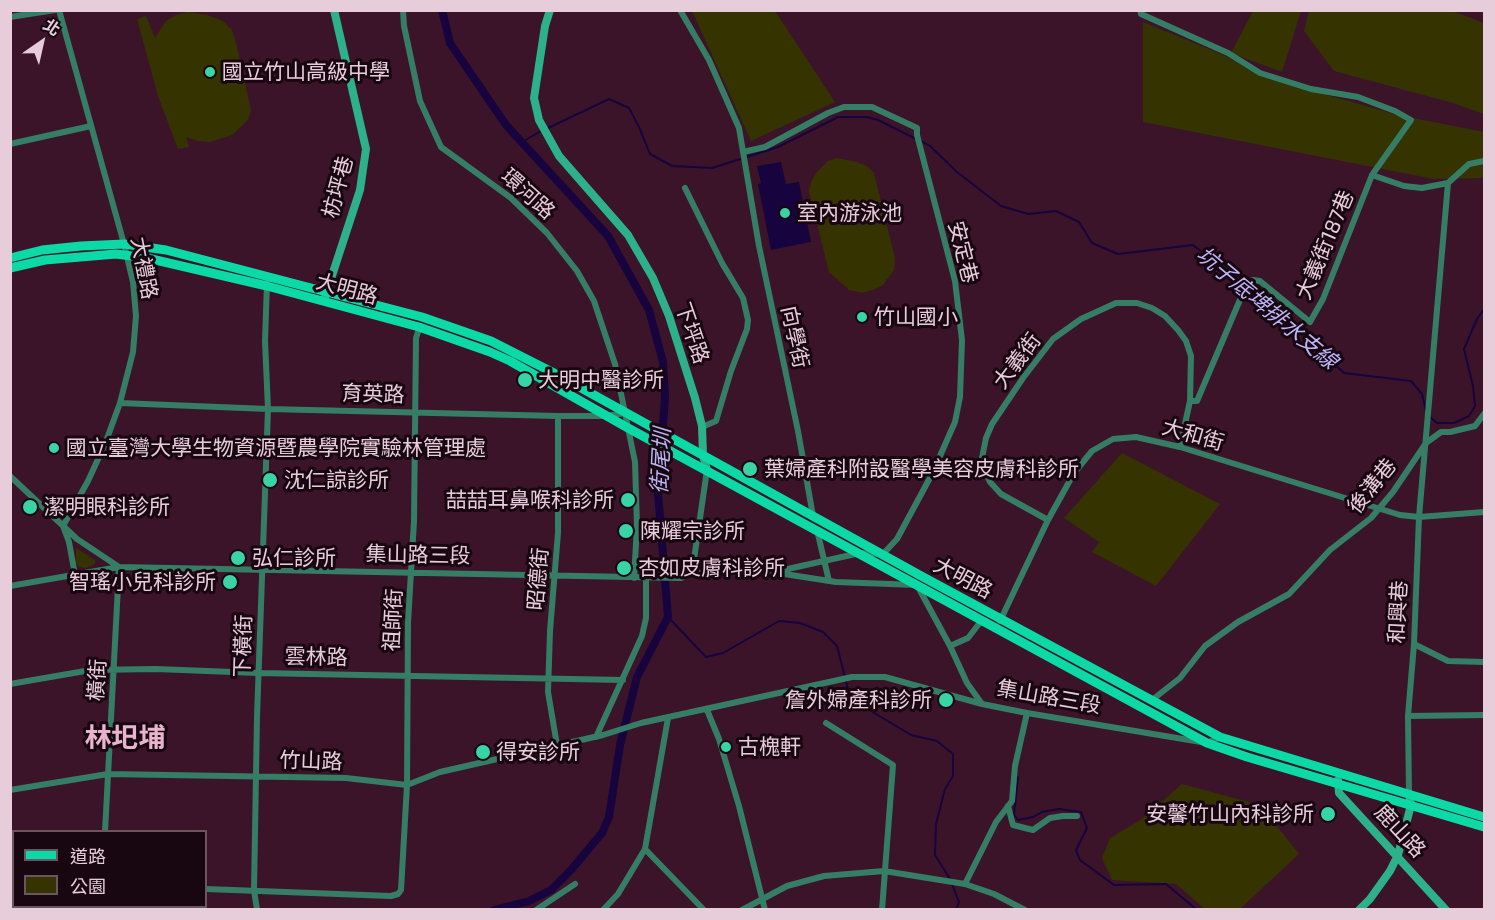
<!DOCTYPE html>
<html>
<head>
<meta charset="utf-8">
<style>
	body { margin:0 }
	#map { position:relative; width:1495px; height:920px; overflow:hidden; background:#3b142a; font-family:"Exo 2","Noto Sans TC",sans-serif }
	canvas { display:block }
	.frame { position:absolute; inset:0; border:12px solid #e7ccd9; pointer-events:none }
	.legend { position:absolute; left:12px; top:830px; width:195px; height:78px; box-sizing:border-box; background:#180710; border:2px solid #6b5660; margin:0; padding:8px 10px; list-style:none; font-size:18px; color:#e7ccd9 }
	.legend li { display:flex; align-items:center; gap:12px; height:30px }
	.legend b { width:30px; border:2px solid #6b5660 }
	.north { position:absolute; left:12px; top:12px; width:60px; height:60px; -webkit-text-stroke:4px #180710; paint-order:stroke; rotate:34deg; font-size:16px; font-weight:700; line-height:24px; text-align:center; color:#e7ccd9 }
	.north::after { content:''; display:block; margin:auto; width:21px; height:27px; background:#e7ccd9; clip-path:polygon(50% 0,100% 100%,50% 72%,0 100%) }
</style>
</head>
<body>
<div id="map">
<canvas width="1495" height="920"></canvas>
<div class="frame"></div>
<ul class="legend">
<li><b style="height:8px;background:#0bd9a6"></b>道路</li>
<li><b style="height:16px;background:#353300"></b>公園</li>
</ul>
<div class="north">北</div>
</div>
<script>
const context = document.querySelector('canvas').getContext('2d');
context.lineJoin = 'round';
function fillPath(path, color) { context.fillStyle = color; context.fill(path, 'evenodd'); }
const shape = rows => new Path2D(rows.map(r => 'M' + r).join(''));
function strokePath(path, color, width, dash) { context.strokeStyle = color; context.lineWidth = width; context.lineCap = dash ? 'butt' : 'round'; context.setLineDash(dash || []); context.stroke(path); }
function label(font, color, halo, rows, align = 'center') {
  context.font = font + ' "Exo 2","Noto Sans TC",sans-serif'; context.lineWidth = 6; context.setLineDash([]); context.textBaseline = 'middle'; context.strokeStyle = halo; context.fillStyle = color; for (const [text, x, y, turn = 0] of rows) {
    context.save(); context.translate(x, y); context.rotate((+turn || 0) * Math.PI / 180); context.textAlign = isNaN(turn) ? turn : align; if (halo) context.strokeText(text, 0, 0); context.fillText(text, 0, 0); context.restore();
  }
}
const green = shape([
	[692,11,775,11,835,102,751,141],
	[1253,11,1301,11,1282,72,1231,53],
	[1309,11,1452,11,1484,23,1484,114,1453,103,1334,71,1304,31],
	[188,12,207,15,223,21,232,30,237,46,251,110,248,120,232,135,210,142,198,141,186,137,189,147,178,149,158,96,137,19,146,16,155,38,166,21,176,15],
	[1143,22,1226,56,1260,76,1398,115,1484,132,1484,178,1434,179,1143,122],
	[837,158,857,162,867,166,874,173,895,258,894,270,883,285,873,290,862,293,849,290,829,272,809,191,811,182,816,173,828,161],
	[1122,453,1220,504,1156,586,1092,552,1099,542,1064,518],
	[76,548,95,560,95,564,86,568,79,567,76,563],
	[1182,784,1260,805,1299,854,1240,909,1205,909,1176,884,1112,880,1102,858,1110,838,1142,819]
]);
const water = shape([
	[781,162,786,184,799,182,811,242,771,250,758,184,761,183,757,166]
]);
const stream = shape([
	[546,129,609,99,629,108,639,127,650,154,672,166,712,168,778,147,838,117,867,117,878,120,916,139],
	[921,141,930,146,957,172,1001,206,1028,214,1056,211,1079,222,1092,243,1118,254,1193,245,1284,317,1344,373,1411,381,1422,394,1426,411],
	[522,142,541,131],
	[1429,416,1437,423,1454,423,1469,416,1475,406,1473,386,1464,349,1477,319,1484,309],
	[668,617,706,657,723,653,779,621,800,623,823,632,837,646,848,689,866,708,911,735,937,741,953,754,953,776,945,789,936,824,935,855,950,879],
	[1018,777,1014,815,1018,820,1033,817,1042,812,1059,809,1081,812,1087,828,1076,850,1080,860,1114,885,1166,884,1197,910],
	[952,884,959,902,956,910]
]);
const canal = shape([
	[442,10,450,43,506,125,608,236,649,310,663,362,665,397,658,493,668,617,637,677,620,745,609,817,602,833,571,870,551,890,529,901,494,910]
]);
const street = shape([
	[59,10,124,244,133,282,136,316,133,352,120,403,105,444,88,481,63,526,69,542,75,575],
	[403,10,404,26,420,101,441,147,511,198,547,233,577,271,594,301,615,364,635,462,637,526,634,578],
	[680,10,709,60,739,128,759,246,798,431,813,516],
	[1140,10,1141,14,1228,53,1260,73,1311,89,1358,97,1395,111,1411,120,1372,175,1323,299,1310,322,1260,281,1253,280,1247,284,1242,295,1197,401,1190,401],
	[10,17,55,10],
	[10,144,91,126],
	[1372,175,1404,186,1422,188,1448,183,1469,164,1484,161],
	[685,188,722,263,743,298,748,320,747,329,731,371,716,421,702,427],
	[120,403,268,409,558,416,606,416,625,413],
	[10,476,77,539,119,567,105,832],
	[1048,520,1001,494,990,482,983,467,982,458,986,438,992,424,1023,378,1053,339,1081,319,1116,303,1137,303,1152,308,1165,316,1178,330,1186,341,1191,356,1190,401,1180,447],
	[817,530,829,581],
	[692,573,707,470],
	[778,573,836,582,917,585,950,646,967,683,982,704,1027,713,1207,743,1220,737],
	[10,586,119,567,681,578,692,573,774,572,860,553,883,554,897,539,932,474,955,422,960,397,962,340,955,281,917,135,917,128,872,107,844,107,828,113,765,147,743,152],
	[1000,621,1048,520,1074,473,1092,451,1113,439,1136,437,1180,447,1400,515,1419,517,1484,512],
	[1414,644,1448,661,1484,662],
	[950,646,968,638,982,620],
	[10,684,91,670,156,669,258,673,623,680],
	[1152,700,1180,678,1205,646,1238,622,1289,594,1330,550,1371,518,1393,492,1426,443,1441,432,1450,432,1475,426,1484,414],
	[707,710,719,739,739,806,765,910],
	[1408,716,1484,715],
	[826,723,893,765,882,910],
	[596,737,642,636,646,618,646,578],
	[557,745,548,692,550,631,558,533,558,416],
	[10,790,108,774,346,778,407,785,440,772,603,735,641,723,852,677,885,677,982,704],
	[1409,794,1408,716,1414,644,1419,517,1448,183],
	[1008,806,1013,825,1033,830,1050,818,1063,816,1077,816],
	[645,849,704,910],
	[965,884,996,822,1012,801,1015,766,1027,713],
	[206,889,391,896,398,894,401,890,407,785,408,623,414,521,416,338,420,326],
	[10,901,14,901],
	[105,906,105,910],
	[257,910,254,890,257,717,268,409,265,341,267,283],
	[536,910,575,884],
	[603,910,618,894,645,849,668,718],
	[742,910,787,886,824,876,884,871,965,884,994,894,1025,910]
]);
const secondary = shape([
	[550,10,545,26,534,98,539,120,559,156,628,235,653,278,669,316,695,398,702,426,703,455,707,470],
	[325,297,360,190,366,149,334,10],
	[1338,780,1339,793,1446,910],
	[1359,910,1370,899,1390,871,1398,855,1411,805,1409,794]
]);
const primary = shape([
	[10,258,42,250,81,246,124,244,166,250,422,317,491,341,556,374,923,577,1220,737,1484,817],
	[10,268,45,260,116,254,147,258,267,286,419,327,490,352,510,361,628,428,1207,743,1247,757,1484,827]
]);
const markers = [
	[210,72,6,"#38d4a6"],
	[785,213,6,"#38d4a6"],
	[862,317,6,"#38d4a6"],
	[525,380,8,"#38d4a6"],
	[54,448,6,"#38d4a6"],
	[750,469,8,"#38d4a6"],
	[270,480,8,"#38d4a6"],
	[628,500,8,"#38d4a6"],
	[30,507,8,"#38d4a6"],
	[626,531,8,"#38d4a6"],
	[238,558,8,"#38d4a6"],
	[624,568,8,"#38d4a6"],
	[230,582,8,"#38d4a6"],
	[946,700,8,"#38d4a6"],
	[726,747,6,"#38d4a6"],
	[483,752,8,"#38d4a6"],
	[1328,814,8,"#38d4a6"]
];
const poiNames = [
	["國立竹山高級中學",222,72],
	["室內游泳池",797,213],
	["竹山國小",874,317],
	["大明中醫診所",538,380],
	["國立臺灣大學生物資源暨農學院實驗林管理處",66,448],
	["葉婦產科附設醫學美容皮膚科診所",764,469],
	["沈仁諒診所",284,480],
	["喆喆耳鼻喉科診所",614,500,"right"],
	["潔明眼科診所",44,507],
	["陳耀宗診所",640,531],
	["弘仁診所",252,558],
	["杏如皮膚科診所",638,568],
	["智瑤小兒科診所",216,582,"right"],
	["詹外婦產科診所",932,700,"right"],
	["古槐軒",738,747],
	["得安診所",496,752],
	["安馨竹山內科診所",1314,814,"right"]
];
const streetNames = [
	["枋坪巷",338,187,-75],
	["環河路",528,194,42],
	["大義街187巷",1325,245,-67],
	["安定巷",963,252,76],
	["大禮路",144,268,79],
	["大明路",347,289,15],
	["下坪路",692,333,71],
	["向學街",795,337,78],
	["大義街",1017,361,-53],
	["育英路",373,394,2],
	["大和街",1193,435,16],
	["後溝巷",1372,486,-51],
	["集山路三段",418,555,1],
	["大明路",963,578,28],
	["昭德街",538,579,-85],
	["和興巷",1398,612,-87],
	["祖師街",393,620,-87],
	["下橫街",243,646,-88],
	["雲林路",316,657,1],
	["橫街",97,680,-86],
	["集山路三段",1049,697,10],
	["竹山路",311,761,2],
	["鹿山路",1400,831,47]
];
const waterNames = [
	["坑子底埤排水支線",1267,308,40],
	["街尾圳",661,461,-87]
];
const districtNames = [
	["林圯埔",125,738]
];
fillPath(green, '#353300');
fillPath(water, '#17043e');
strokePath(stream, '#17043e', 2);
strokePath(canal, '#17043e', 8);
strokePath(street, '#357e65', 6);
strokePath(secondary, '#2cb18a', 8);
strokePath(primary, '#0bd9a6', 9);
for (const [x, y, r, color] of markers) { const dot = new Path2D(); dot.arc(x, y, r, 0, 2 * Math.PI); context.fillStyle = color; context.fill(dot); strokePath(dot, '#180710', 2); }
label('21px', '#e7ccd9', '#180710', poiNames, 'left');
label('21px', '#e7ccd9', '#180710', streetNames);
label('italic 22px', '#bbb5f7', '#180710', waterNames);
label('bold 27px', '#e8b3cc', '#180710', districtNames);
</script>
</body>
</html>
